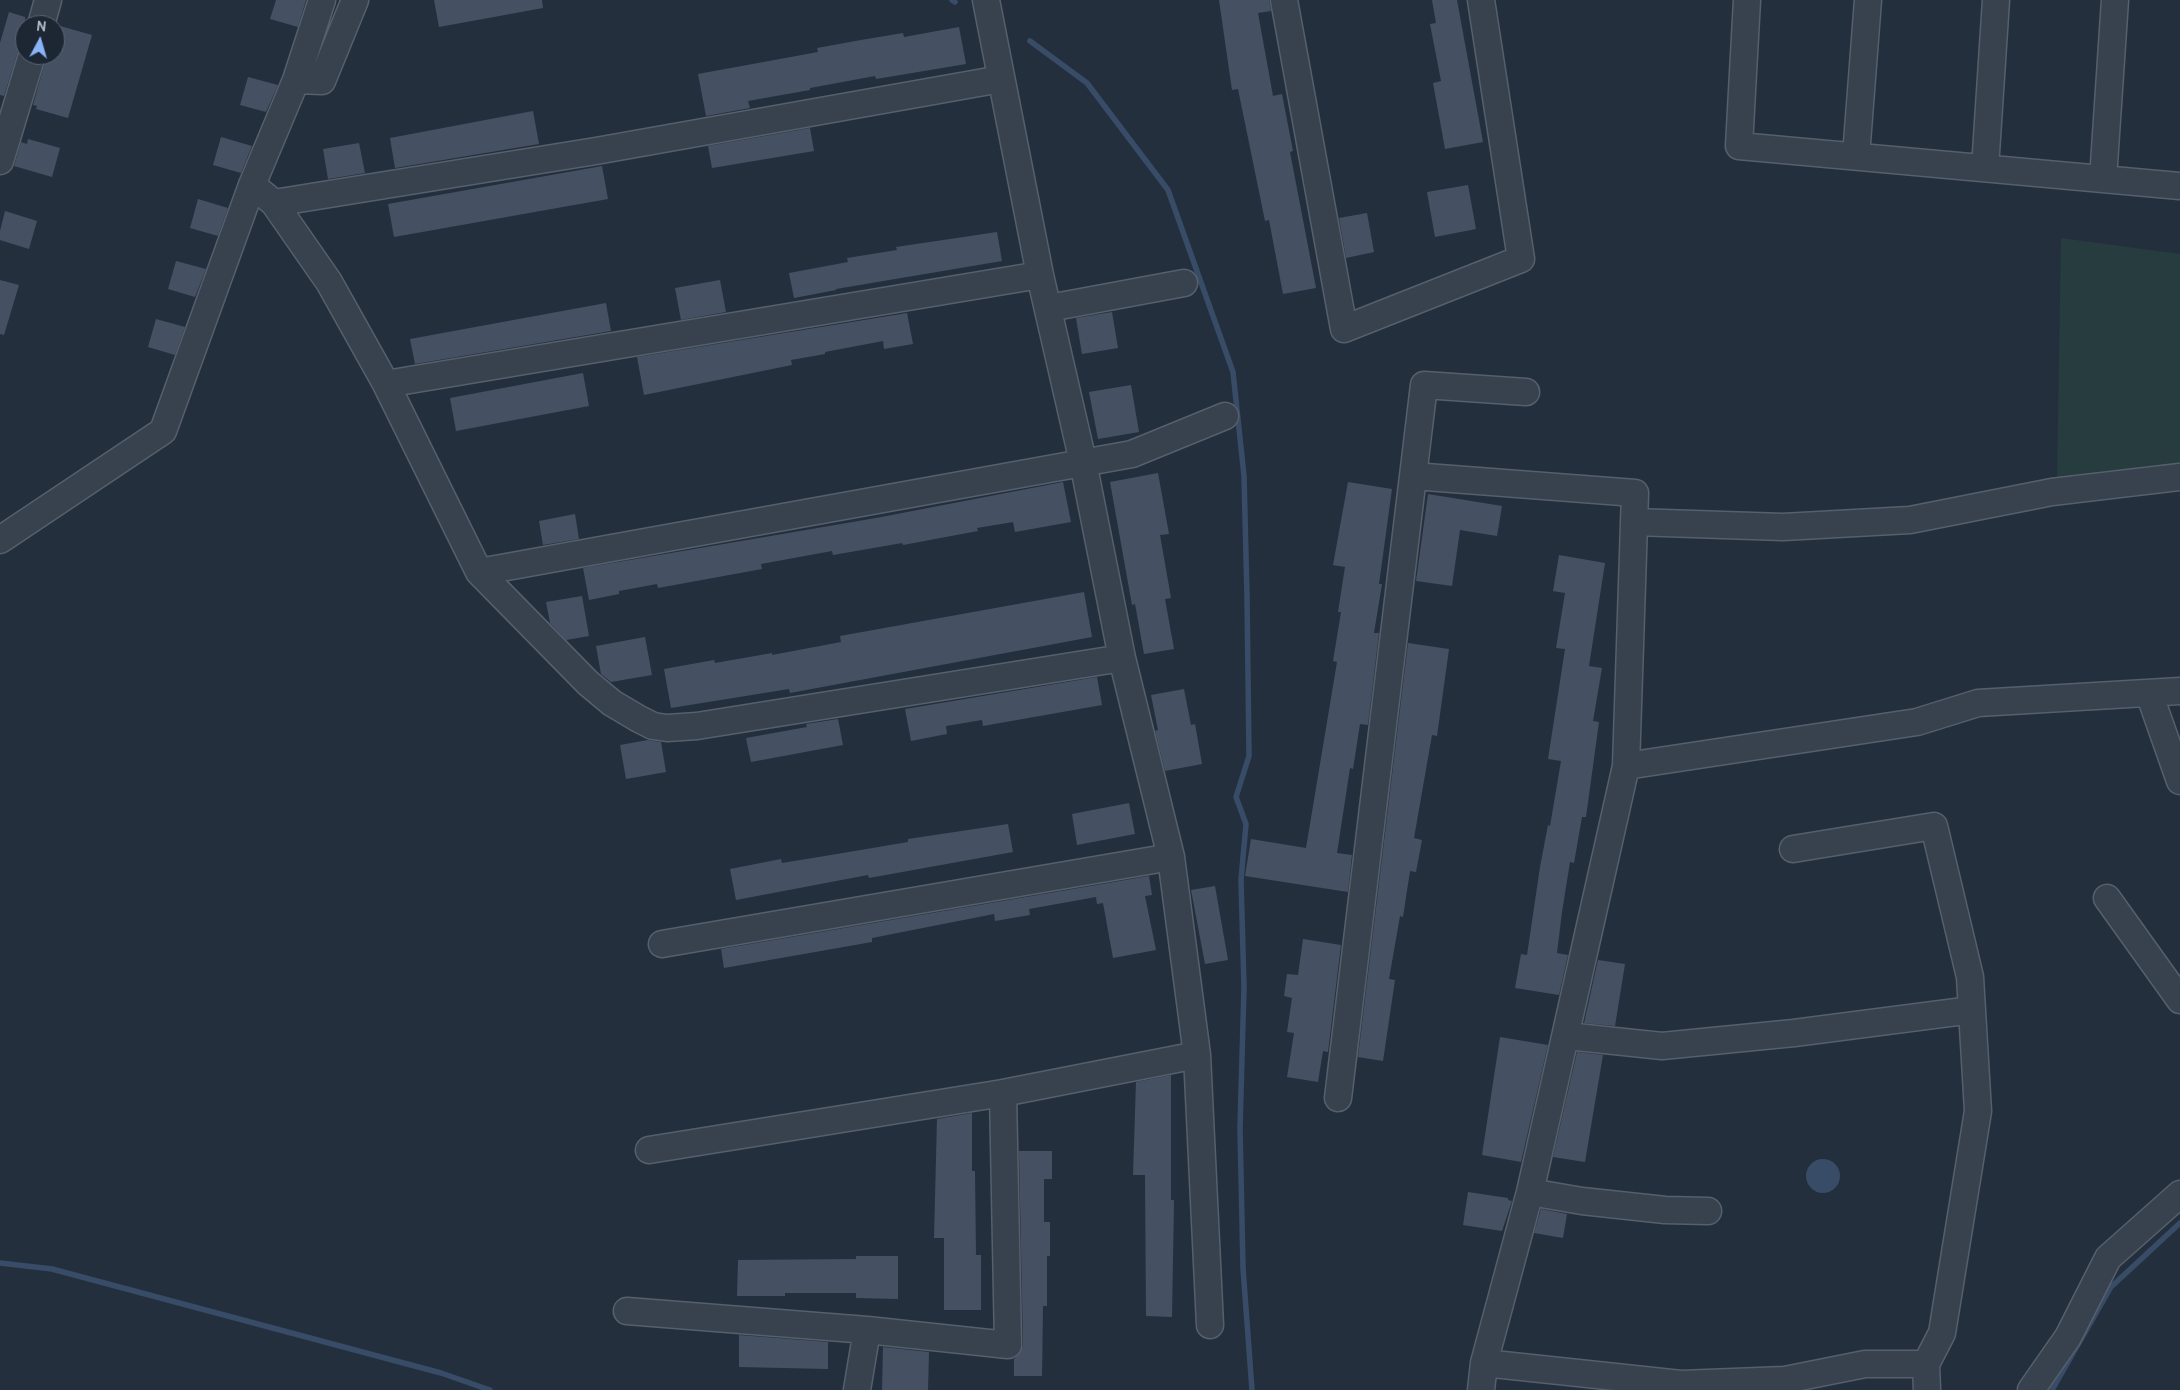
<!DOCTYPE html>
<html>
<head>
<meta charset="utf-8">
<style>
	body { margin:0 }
	#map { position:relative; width:2180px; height:1390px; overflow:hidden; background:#242f3e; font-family:Cabin,sans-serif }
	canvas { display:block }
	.north { position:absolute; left:15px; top:15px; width:50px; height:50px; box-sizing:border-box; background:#1d2633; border:1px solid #59626f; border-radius:50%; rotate:6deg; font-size:14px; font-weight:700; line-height:20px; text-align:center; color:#b4bcc9 }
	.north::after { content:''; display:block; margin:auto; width:18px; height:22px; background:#8ab4f8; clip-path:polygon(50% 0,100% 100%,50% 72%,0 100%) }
</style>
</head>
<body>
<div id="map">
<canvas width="2180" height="1390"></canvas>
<div class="north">N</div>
</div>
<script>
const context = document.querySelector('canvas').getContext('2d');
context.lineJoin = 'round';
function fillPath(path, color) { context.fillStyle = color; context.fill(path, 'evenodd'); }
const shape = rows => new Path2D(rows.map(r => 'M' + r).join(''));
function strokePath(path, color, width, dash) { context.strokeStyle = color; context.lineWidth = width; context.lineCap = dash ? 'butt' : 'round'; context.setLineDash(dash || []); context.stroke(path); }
const green = shape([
	[2061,238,2180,254,2180,468,2063,482,2057,476]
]);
const water = shape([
	'1806 1176a17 17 0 1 1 34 0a17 17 0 1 1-34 0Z'
]);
const stream = shape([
	[952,0,955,2],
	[1030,41,1087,83,1168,190,1233,372,1244,476,1247,596,1249,756,1236,797,1246,824,1241,880,1244,987,1240,1128,1243,1268,1252,1390],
	[0,1263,52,1269,441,1373,490,1390],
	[2052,1390,2111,1287,2180,1223]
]);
const building = shape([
	[276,0,306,0,298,27,270,19],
	[434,0,542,0,543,8,439,27],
	[1219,0,1269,0,1271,11,1258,13,1273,96,1282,94,1293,151,1290,152,1316,288,1283,294,1269,220,1265,221,1238,89,1232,90],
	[1432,0,1457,0,1483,142,1445,149,1433,83,1441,81,1430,24,1436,23],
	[9,12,25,17,25,42,18,51,4,96,0,95,0,43],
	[60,26,92,35,68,118,36,109,37,106,33,105,47,55,55,55,55,45],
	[959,27,966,64,876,79,875,76,810,88,810,90,748,101,750,108,706,116,698,74,818,52,817,48,861,40,903,33,904,37],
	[248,77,278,85,266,112,240,105],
	[533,111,539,144,395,168,390,138],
	[810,128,814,151,712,168,708,146],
	[221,137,252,146,241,173,213,165],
	[28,139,60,148,52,177,14,166,21,142,27,144],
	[359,143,365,173,328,179,323,149],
	[602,166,608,199,394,237,388,204],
	[1468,185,1476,229,1435,237,1427,192],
	[198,199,228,208,218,236,190,228],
	[5,211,37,221,29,249,0,240,0,231],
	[1367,213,1374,252,1346,258,1339,218],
	[997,232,1002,261,836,289,836,290,794,298,789,273,848,262,847,258,897,250,896,247],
	[176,261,206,269,195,297,168,289],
	[0,280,19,285,4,335,0,334],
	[720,280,726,312,681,320,675,288],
	[606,303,611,331,415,364,410,339],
	[1112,312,1118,348,1082,354,1076,318],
	[907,313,913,344,884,349,883,341,825,352,825,354,791,360,792,365,644,395,637,357],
	[156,319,185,327,175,355,148,347],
	[583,373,589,406,456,431,450,398],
	[1131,385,1139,432,1098,439,1089,392],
	[1158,473,1169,534,1160,535,1171,598,1165,599,1174,649,1144,654,1135,604,1132,605,1110,482],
	[1063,482,1071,522,1015,532,1013,522,977,528,978,531,903,545,902,543,833,555,832,551,761,564,762,569,658,588,657,584,619,591,619,594,589,600,583,568,876,518],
	[1348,482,1392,489,1379,584,1382,584,1374,633,1379,633,1368,725,1360,724,1353,769,1350,768,1337,853,1352,855,1348,892,1245,876,1251,839,1306,848,1337,662,1333,661,1341,612,1338,612,1345,567,1333,565],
	[1428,494,1502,506,1497,536,1460,530,1452,586,1416,581],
	[575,514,579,539,543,545,539,521],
	[1559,555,1605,563,1589,666,1602,668,1593,721,1599,722,1586,817,1582,817,1574,863,1570,862,1562,912,1557,953,1568,955,1559,995,1515,988,1521,954,1527,955,1540,867,1548,825,1550,826,1561,761,1548,759,1565,649,1556,648,1565,593,1553,591],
	[1084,592,1092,637,790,693,789,689,671,708,664,669,714,660,715,663,772,653,772,655,841,642,840,636],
	[582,596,589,636,566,640,550,623,546,602],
	[645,637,652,675,611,682,601,674,596,646],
	[1408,643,1449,649,1437,736,1432,735,1414,838,1422,840,1416,872,1410,871,1403,917,1400,916,1389,979,1395,980,1383,1061,1358,1057],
	[1097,677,1102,705,983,726,982,720,946,726,947,734,911,741,905,709],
	[1184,689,1191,725,1195,724,1202,764,1165,771,1155,731,1158,730,1151,695],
	[838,719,843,745,751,762,746,738,807,727,806,724],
	[648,740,661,742,666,772,626,779,620,745],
	[1129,803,1135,834,1077,845,1072,814],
	[1008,824,1013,852,869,878,868,875,736,900,730,869,781,859,782,863,837,854,908,842,908,839],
	[1149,876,1152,895,1145,896,1156,950,1113,958,1103,903,1097,904,1096,897,1029,909,1030,915,995,921,994,914,872,938,872,942,724,968,721,949],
	[1215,886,1228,960,1205,964,1191,890],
	[1303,939,1341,945,1328,1052,1323,1051,1318,1082,1287,1077,1294,1033,1287,1032,1292,998,1284,996,1287,974,1298,975],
	[1598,960,1625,964,1615,1026,1584,1023],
	[1500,1037,1548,1045,1521,1162,1482,1155],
	[1577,1052,1603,1055,1585,1162,1553,1157],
	[1171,1075,1171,1200,1174,1200,1172,1317,1146,1316,1145,1175,1133,1175,1136,1082],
	[972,1113,972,1171,975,1171,976,1255,981,1255,981,1310,944,1310,944,1238,934,1238,937,1119],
	[1019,1151,1052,1151,1052,1179,1044,1179,1044,1222,1050,1222,1050,1256,1047,1256,1047,1306,1043,1306,1042,1376,1014,1376,1014,1359,1020,1353,1023,1345],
	[1468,1192,1508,1198,1508,1200,1512,1201,1502,1231,1463,1225],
	[1541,1209,1567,1214,1563,1238,1534,1233],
	[856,1256,898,1256,898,1299,856,1298,856,1293,785,1293,785,1296,737,1296,738,1260,856,1259],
	[739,1335,828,1342,828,1369,739,1367],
	[883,1347,929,1352,928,1390,882,1390]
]);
const minor = shape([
	[986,0,1040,275,1083,462,1122,658,1171,857,1197,1055,1210,1325],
	[1284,0,1344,329,1521,259,1481,0],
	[1747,0,1739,146,2180,186],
	[41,25,48,0],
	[296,80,322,81,355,0],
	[1856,156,1868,0],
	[0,161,32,55],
	[1985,168,1996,0],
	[2103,179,2115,0],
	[252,185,274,203,329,282,386,384,479,572,588,683,612,703,639,719,653,726,667,728,697,726,1122,658],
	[274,203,596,151,1001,79],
	[1049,308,1184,283],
	[386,384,1040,275],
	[1413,476,1635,493,1626,766,1530,1192,1484,1363,1481,1390],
	[1634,522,1783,527,1910,520,2052,492,2180,477],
	[0,540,163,431,252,185,296,80,322,0],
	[479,572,1132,454,1225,416],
	[2149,693,2180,781],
	[1626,766,1917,722,1978,703,2180,691],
	[1793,849,1934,826,1970,977,1978,1111,1942,1333,1926,1364,1927,1390],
	[2107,898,2180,1000],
	[662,944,1171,857],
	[1567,1036,1662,1046,1794,1033,1972,1010],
	[1338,1098,1424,385,1526,392],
	[649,1150,1003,1093,1197,1055],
	[1530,1192,1582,1201,1665,1210,1708,1211],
	[627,1311,867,1330,1008,1345,1003,1093],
	[1484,1363,1681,1384,1785,1380,1865,1364,1926,1364],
	[857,1390,867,1330],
	[2031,1390,2068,1337,2108,1258,2180,1194]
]);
fillPath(green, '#263c3f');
fillPath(water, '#394c67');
strokePath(stream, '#394c67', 5.5);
fillPath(building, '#455162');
strokePath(minor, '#565f6c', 29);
strokePath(minor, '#38414e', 26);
</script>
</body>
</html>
